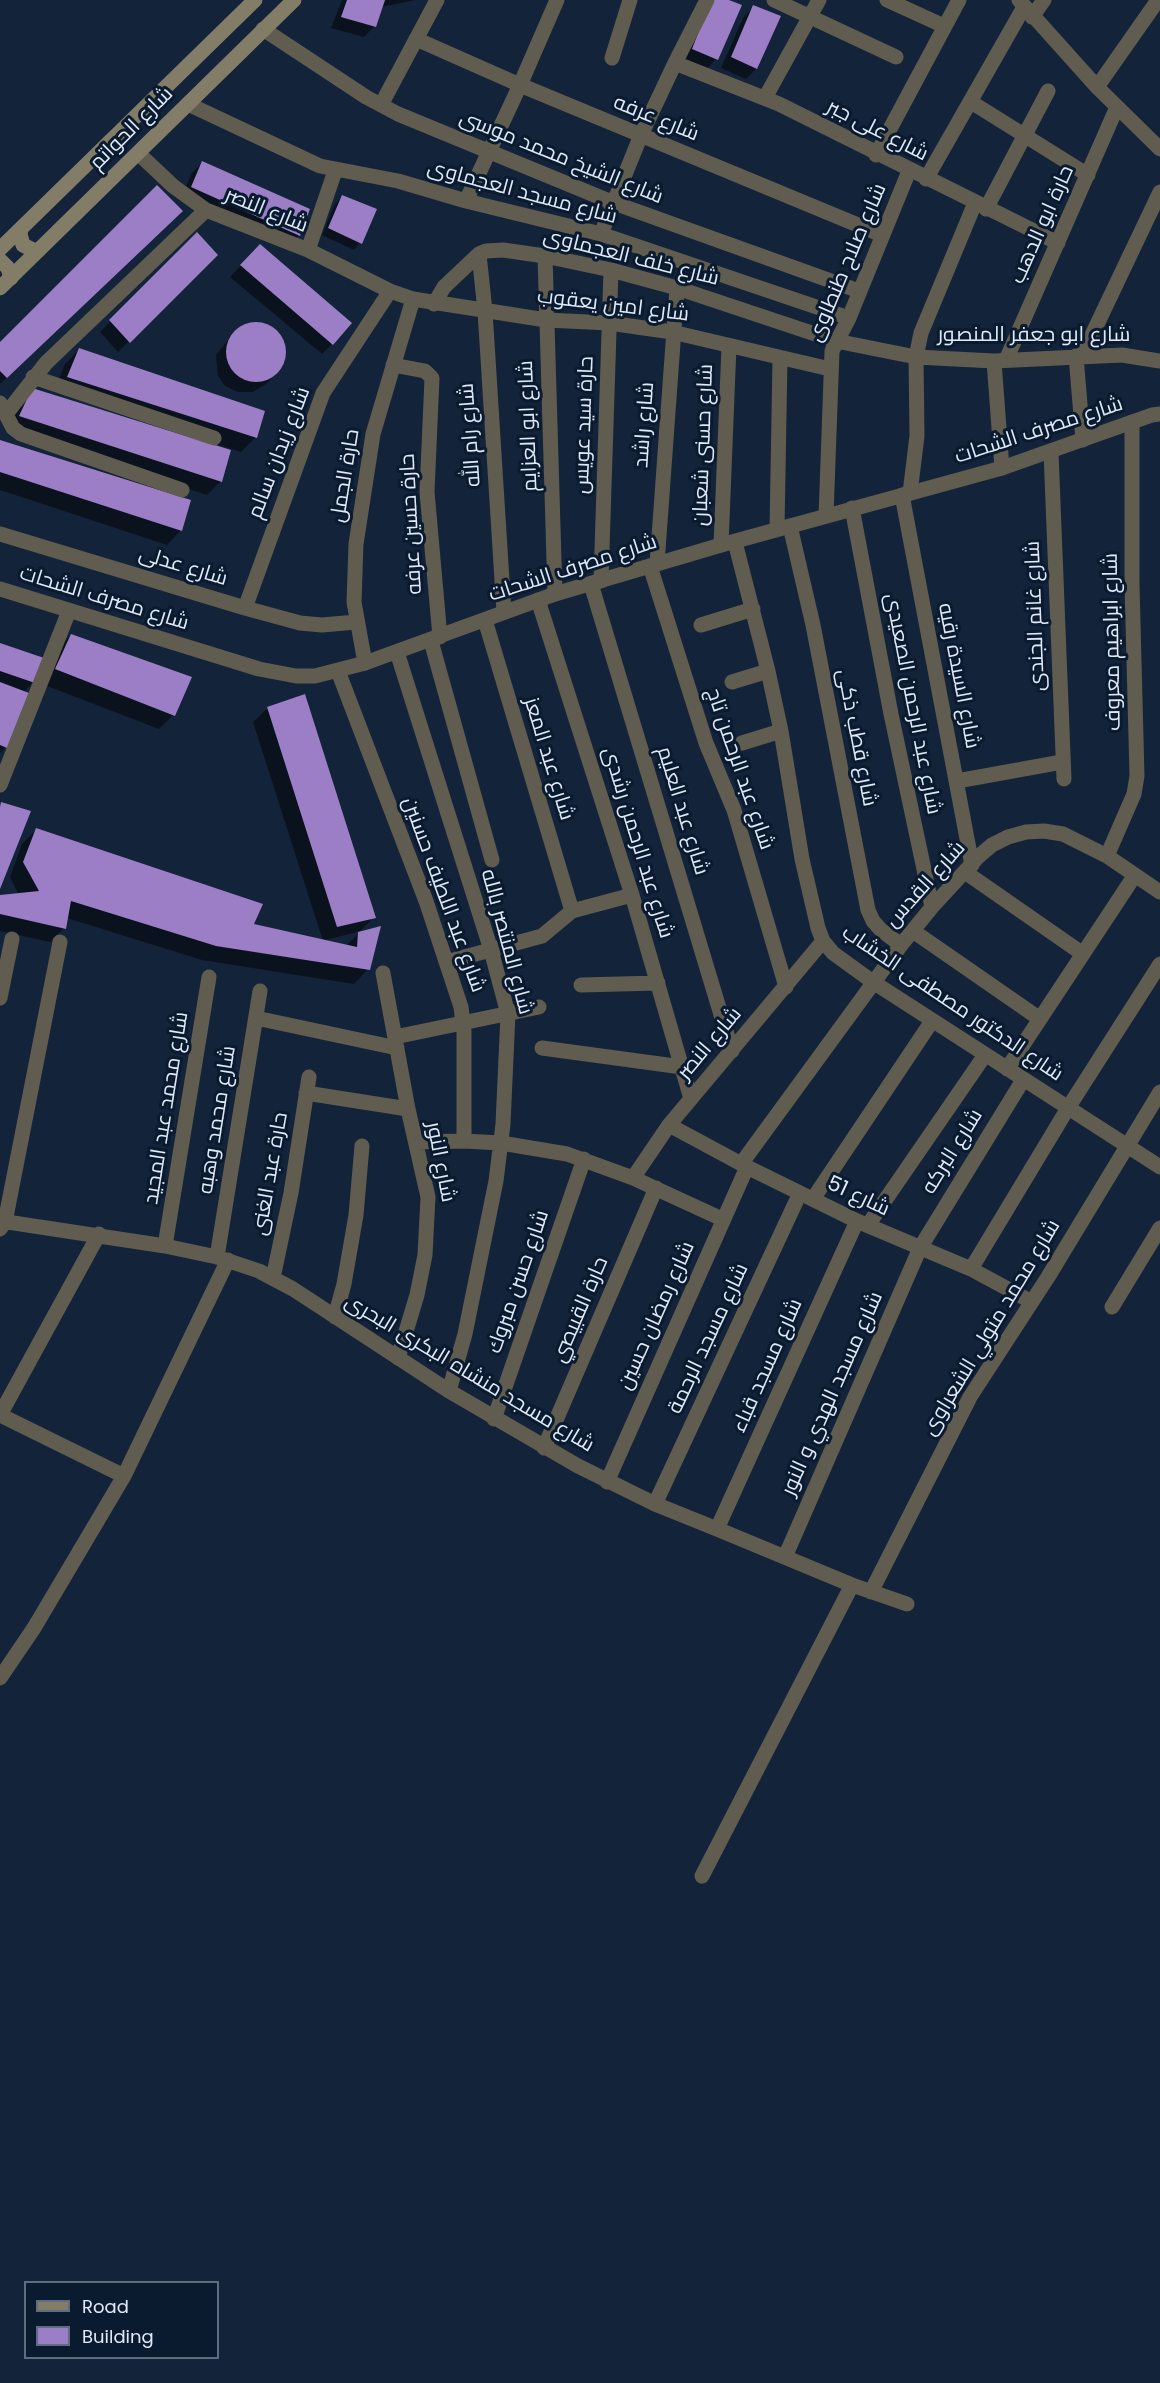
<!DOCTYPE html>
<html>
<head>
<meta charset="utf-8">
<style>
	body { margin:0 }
	#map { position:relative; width:1160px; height:2383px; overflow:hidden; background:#132339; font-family:Poppins,sans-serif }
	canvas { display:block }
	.legend { position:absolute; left:24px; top:2281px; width:195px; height:78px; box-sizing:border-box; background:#0a1a2f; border:2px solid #5f6d80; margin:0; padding:8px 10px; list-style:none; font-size:18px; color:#dfeaf9 }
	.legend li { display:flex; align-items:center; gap:12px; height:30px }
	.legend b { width:30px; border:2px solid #5f6d80 }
</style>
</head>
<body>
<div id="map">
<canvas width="1160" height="2383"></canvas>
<ul class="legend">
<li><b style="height:8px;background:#837d68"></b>Road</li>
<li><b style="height:16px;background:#9b7ec5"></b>Building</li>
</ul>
</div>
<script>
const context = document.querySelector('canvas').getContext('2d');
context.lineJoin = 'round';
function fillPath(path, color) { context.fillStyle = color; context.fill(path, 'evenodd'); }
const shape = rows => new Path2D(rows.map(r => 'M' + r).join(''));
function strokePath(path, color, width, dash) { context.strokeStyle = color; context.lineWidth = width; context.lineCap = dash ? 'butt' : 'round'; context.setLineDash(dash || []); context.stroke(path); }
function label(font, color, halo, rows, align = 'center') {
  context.font = font + ' Poppins,Cairo,sans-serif'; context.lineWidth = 6; context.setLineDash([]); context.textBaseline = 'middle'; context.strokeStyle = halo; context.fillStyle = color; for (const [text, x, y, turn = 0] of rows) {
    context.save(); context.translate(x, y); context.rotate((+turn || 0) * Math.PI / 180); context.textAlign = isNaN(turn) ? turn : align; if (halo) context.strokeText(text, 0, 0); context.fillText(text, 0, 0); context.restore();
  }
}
const shadow = shape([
	[342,0,415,0,381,7,375,26,364,37,331,28],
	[710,0,725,0,740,6,716,59,706,70,682,59],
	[754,7,756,69,746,79,721,68,743,18],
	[202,163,299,235,288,246,181,197,192,173],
	[342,197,375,210,360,243,354,250,322,235,335,204],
	[167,225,0,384,0,344],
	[197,234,216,255,118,352,100,332],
	[260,246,332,344,322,354,230,277],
	[255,322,274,329,284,342,285,359,277,373,266,384,253,392,238,392,225,386,218,376,216,355,237,329],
	[79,350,263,412,255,438,241,452,54,391,65,364],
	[32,390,221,481,207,495,6,430,18,404],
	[0,442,181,530,167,545,0,490],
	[71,635,173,715,159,729,42,684,57,650],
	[0,644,33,682,23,693,6,747,0,753],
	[268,708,374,917,360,931,323,941,253,722],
	[36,830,251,925,346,946,359,933,368,969,354,984,202,960,67,918,64,928,50,942,0,931,0,896,19,895,10,877,22,844]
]);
const building = shape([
	[347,0,385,0,376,27,341,17],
	[711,0,729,0,742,5,718,60,692,49],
	[753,5,781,16,757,69,731,57],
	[202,161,310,209,300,236,191,187],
	[157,185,183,211,7,378,0,371,0,342],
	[342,195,377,209,362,244,328,228],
	[197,232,218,255,130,343,109,320],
	[260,244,352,323,333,345,240,265],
	'226 352a30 30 0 1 1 60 0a30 30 0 1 1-60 0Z',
	[79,348,265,411,257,438,67,377],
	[32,388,231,450,222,482,19,416],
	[0,440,191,500,182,531,0,472],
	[71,634,192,677,175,716,55,669],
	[0,643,44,658,35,683,0,671],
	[0,682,29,693,7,748,0,745],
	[305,694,376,918,337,927,267,707],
	[1,802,31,811,0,889,0,807],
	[36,828,263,904,254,924,357,947,358,932,381,926,370,970,216,946,71,901,66,929,0,914,0,895,39,891,23,862]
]);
const minor = shape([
	[774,0,896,57],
	[887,0,944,26],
	[1019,0,1097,87,1160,149],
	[1032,17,1044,0],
	[263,29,366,97,398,114,614,203,859,291],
	[416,39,520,85,882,235],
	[612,58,630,0],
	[675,63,779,104,1058,243],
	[1097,87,1158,0],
	[765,98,819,0],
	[971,102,1088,175],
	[188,104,320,166,398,181,466,201,601,234,849,318],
	[381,105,437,0],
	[138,153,173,186,206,210,308,250,390,291,413,299,546,320,609,323,672,332,830,369],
	[876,155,959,0],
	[926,179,1024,7],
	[466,201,520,85,557,0],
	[986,209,1048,91],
	[601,234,641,135,675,63,707,0],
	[308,250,335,171],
	[479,254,485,311,504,612],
	[545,256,555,594],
	[434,304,444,287,479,254,486,251,503,250,545,256,611,270,677,288,836,341,916,357,994,361,1122,355,1160,361],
	[1076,356,1083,440],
	[1082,356,1160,192],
	[1006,360,1117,107],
	[994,361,1002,468],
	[393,365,425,371,432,378,427,492,440,637],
	[33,377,214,438],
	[0,403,13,428,21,434,182,490],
	[6,414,46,363,206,210],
	[1051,452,1064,779],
	[910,493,917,436,916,357,921,333,975,203],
	[902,495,972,865],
	[852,508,891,714,932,907],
	[826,516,832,351,849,318,909,171],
	[790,526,813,625,868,910,873,921,881,930,901,945],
	[777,529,780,358],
	[0,534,245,608,300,623,322,625,356,622],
	[735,542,768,671,781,731,802,859,818,928,823,941,833,953,873,982,1160,1167],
	[721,545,729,346],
	[657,564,677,288],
	[650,566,706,743,734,810,786,987],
	[601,581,611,270],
	[591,584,732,1051],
	[538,600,632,895,691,1099],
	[245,608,323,393,390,291],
	[485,620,572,911],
	[701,625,753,609],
	[431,641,492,860],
	[397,652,491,950,508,1014,503,1124,496,1181,465,1334,449,1391],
	[365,663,354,602,356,544,373,434,413,299],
	[338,671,426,901,461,1007,464,1031,464,1141],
	[732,682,768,671],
	[742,743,781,731],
	[957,781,1062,762],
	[0,785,69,611],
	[1107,856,1134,794,1137,776,1132,584,1132,422],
	[965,872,1083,954],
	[913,931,1040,1019],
	[446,962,542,936,572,911,632,895],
	[383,973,408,1109,428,1197,425,1255,417,1295,398,1358],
	[581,985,658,983],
	[0,998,12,939],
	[256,1018,397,1048],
	[395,1037,539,1007],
	[542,1048,682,1067],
	[1007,1069,1135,875],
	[306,1093,408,1109],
	[669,1125,747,1167,857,1221,971,1269,1032,1302],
	[416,1142,464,1141,501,1143,567,1154,633,1178,722,1219],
	[741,1164,901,945,932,907,979,856,992,845,1008,837,1026,832,1044,831,1063,834,1107,856,1160,892],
	[633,1178,669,1125,823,941],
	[813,1199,932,1021],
	[0,1221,165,1246,217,1257,259,1271,293,1289,449,1391,578,1466,655,1504,717,1529,852,1585,907,1604],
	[868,1225,985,1055],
	[0,1229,5,1222,60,942],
	[165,1246,209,977],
	[217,1257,260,991],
	[971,1269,1068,1108,1160,964],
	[273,1278,291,1193,309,1077],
	[1112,1307,1160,1228],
	[335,1317,344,1284,356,1215,362,1146],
	[0,1415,99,1234],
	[0,1415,124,1476],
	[494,1419,584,1159],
	[544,1448,656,1188],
	[607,1482,747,1167],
	[655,1504,800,1193],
	[717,1529,857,1221],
	[785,1557,920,1248,1023,1080],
	[871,1592,970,1397,1048,1277,1160,1092],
	[0,1678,34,1628,124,1476,228,1260],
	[702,1876,852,1585]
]);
const tertiary = shape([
	[0,589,259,669,296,676,315,676,365,663,555,594,721,545,1002,468,1152,415,1160,414]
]);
const secondary = shape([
	[21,229,20,234,23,245,33,250,39,250],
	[0,249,255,0],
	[0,260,8,268,11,278],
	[0,288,294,0]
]);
const streetNames = [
	["شارع عرفه",656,119,22],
	["شارع الحواتم",132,129,-45],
	["شارع على جبر",877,131,27],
	["شارع الشيخ محمد موسى",561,158,22],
	["شارع مسجد العجماوى",522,193,15],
	["شارع النصر",266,211,22],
	["حارة ابو الدهب",1043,225,-66],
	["شارع خلف العجماوى",631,258,14],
	["شارع صلاح طنطاوى",848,263,-67],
	["شارع امين يعقوب",613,306,7],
	["شارع ابو جعفر المنصور",1034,336],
	["حارة سيد عويس",585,425,-88],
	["شارع راشد",645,425,-86],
	["شارع ابو العزايم",529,426,-92],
	["شارع مصرف الشحات",1039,431,-18],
	["شارع رام الله",471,435,-94],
	["شارع حسنى شعبان",704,445,-88],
	["شارع زيدان سالم",280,453,-69],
	["حارة الجمل",346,476,-81],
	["حارة حسين عرفه",412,524,-93],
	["شارع عدلى",183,567,17],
	["شارع مصرف الشحات",573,569,-18],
	["شارع مصرف الشحات",104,599,17],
	["شارع غانم الجندى",1036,616,-92],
	["شارع ابراهيم معروف",1113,642,-91],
	["شارع السيدة رقيه",958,676,79],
	["شارع عبد الرحمن الصعيدى",912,704,79],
	["شارع قطب ذكى",856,738,79],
	["شارع عبد المعز",548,759,73],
	["شارع عبد الرحمن تاج",739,769,71],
	["شارع عبد العليم",682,811,73],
	["شارع عبد الرحمن رشدى",637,843,73],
	["شارع القدس",926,885,-48],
	["شارع عبد اللطيف حسنين",443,895,70],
	["شارع المنتصر بالله",506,942,75],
	["شارع الدكتور مصطفى الخشاب",952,1004,34],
	["شارع النصر",710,1044,-50],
	["شارع محمد عبد المجيد",167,1108,-81],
	["شارع محمد وهبه",218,1120,-81],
	["شارع البركه",953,1152,-58],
	["شارع النور",440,1162,79],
	["حارة عبد الغنى",271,1174,-80],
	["شارع 51",858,1197,25],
	["شارع حسن مبروك",519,1282,-71],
	["حارة القبيصي",581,1310,-67],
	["شارع رمضان حسين",657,1316,-66],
	["شارع محمد متولي الشعراوى",992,1328,-59],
	["شارع مسجد الرحمة",709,1339,-65],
	["شارع مسجد قباء",768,1366,-66],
	["شارع مسجد منشاه البكرى البحرى",469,1374,31],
	["شارع مسجد الهدي و النور",833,1394,-66]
];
fillPath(shadow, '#0007');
fillPath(building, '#9b7ec5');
strokePath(minor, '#605c4f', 15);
strokePath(tertiary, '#605c4f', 15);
strokePath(secondary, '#837d68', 15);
label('21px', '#dfeaf9', '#0a1a2f', streetNames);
</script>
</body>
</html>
